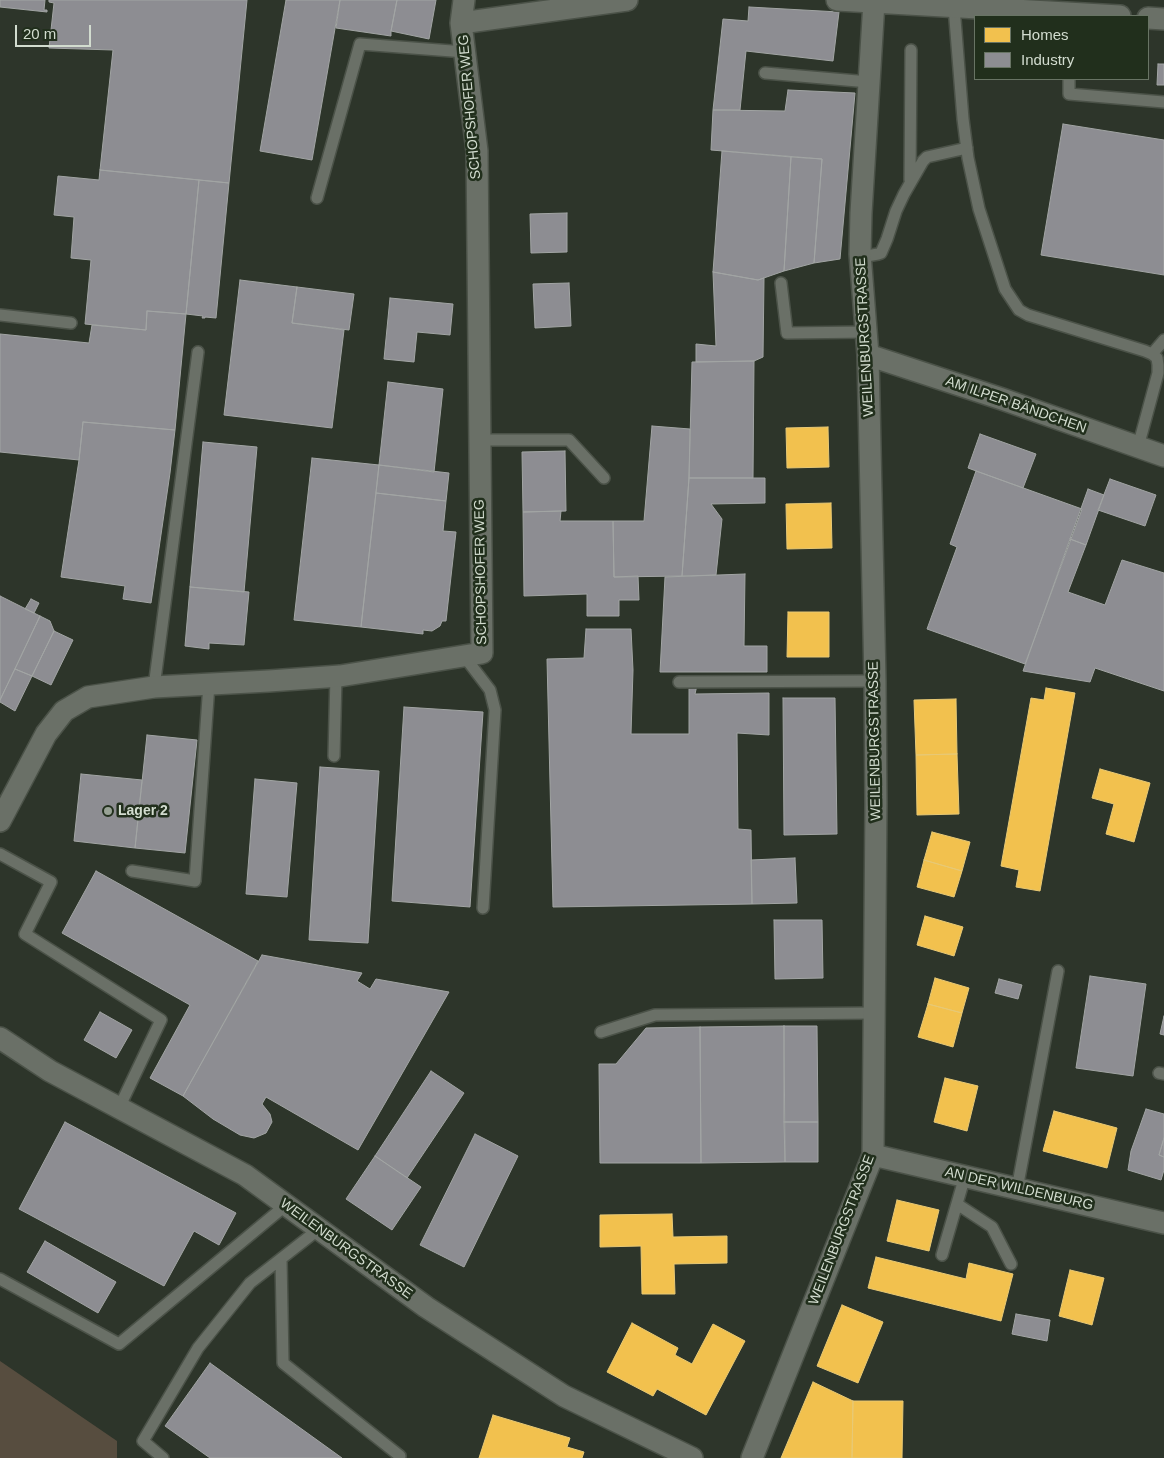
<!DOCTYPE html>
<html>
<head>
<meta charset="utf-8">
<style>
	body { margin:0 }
	#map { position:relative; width:1164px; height:1458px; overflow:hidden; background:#2d352a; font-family:Arial,sans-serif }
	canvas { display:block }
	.legend { position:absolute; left:974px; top:15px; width:175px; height:65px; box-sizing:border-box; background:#212f1c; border:1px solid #687464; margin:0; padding:6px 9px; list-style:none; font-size:15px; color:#d2dccf }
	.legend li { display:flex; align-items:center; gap:10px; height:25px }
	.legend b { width:25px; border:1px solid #687464 }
	.scale { position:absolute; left:15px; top:25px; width:76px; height:22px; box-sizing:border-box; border:2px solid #d2dccf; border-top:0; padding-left:6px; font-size:15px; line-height:18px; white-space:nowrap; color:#d2dccf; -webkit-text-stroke:4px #212f1c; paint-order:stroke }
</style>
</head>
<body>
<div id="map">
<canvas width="1164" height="1458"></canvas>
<ul class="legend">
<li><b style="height:14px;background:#f2c14e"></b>Homes</li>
<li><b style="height:14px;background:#8d8d92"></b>Industry</li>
</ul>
<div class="scale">20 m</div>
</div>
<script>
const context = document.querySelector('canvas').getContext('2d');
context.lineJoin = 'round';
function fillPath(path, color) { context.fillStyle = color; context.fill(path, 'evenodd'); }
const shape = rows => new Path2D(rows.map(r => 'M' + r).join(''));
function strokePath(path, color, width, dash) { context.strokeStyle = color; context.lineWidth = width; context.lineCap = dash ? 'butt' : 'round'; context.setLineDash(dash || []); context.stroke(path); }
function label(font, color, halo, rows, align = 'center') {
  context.font = font + ' Arial,sans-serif'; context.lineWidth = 5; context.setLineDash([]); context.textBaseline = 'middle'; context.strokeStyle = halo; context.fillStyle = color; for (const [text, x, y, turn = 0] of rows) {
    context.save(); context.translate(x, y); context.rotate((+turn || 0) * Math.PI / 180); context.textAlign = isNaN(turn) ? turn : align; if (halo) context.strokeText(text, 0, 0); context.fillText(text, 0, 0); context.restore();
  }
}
const green = shape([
	[0,1361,117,1441,117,1458,0,1458]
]);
const homes = shape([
	[828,427,829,467,787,468,786,428,828,427],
	[831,503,832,548,787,549,786,504,831,503],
	[788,612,829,612,829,657,787,657,788,612],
	[1046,688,1075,693,1040,891,1016,887,1019,870,1001,866,1031,698,1044,700,1046,688],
	[956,699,957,754,916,755,914,700,956,699],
	[957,754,959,814,917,815,916,755,957,754],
	[1100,769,1150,783,1134,842,1106,834,1114,804,1092,798,1100,769],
	[932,832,970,842,962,871,924,860,932,832],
	[924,860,962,871,954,897,917,887,924,860],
	[925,916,963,927,954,956,917,945,925,916],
	[935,978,969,988,962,1013,928,1004,935,978],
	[928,1004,962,1013,953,1047,918,1037,928,1004],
	[945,1078,978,1086,967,1131,934,1122,945,1078],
	[1054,1111,1117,1128,1107,1168,1043,1151,1054,1111],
	[897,1200,939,1210,929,1251,887,1241,897,1200],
	[672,1214,673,1237,727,1236,727,1263,674,1264,675,1294,642,1294,641,1246,600,1247,600,1215,672,1214],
	[876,1257,966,1279,969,1263,1013,1274,1001,1321,868,1288,876,1257],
	[1070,1270,1104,1278,1092,1325,1059,1316,1070,1270],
	[842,1305,883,1322,858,1383,817,1366,842,1305],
	[632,1323,678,1348,675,1355,692,1364,713,1324,745,1341,706,1415,657,1389,653,1396,607,1372,632,1323],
	[813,1382,853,1401,852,1458,781,1458,813,1382],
	[853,1401,903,1401,902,1458,852,1458,853,1401],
	[493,1415,570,1438,567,1447,584,1452,582,1458,479,1458,493,1415]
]);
const industry = shape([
	[0,0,45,0,44,10,47,10,47,12,0,7,0,0],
	[49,0,247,0,229,183,100,170,113,50,49,48,54,3,49,2,49,0],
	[286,0,340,0,312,160,260,151,286,0],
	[340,0,397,0,391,31,391,36,336,28,340,0],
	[397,0,436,0,429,39,391,31,397,0],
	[749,7,839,12,833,61,746,51,740,110,713,110,723,19,748,21,749,7],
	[1158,64,1164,64,1164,85,1157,85,1158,64],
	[788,90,855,93,840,259,814,263,822,159,711,150,713,110,785,111,788,90],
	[1063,124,1164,140,1164,275,1041,255,1063,124],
	[722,151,791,157,784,271,758,280,713,272,722,151],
	[791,157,822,159,814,263,784,271,791,157],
	[100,170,199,180,186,314,147,311,146,330,85,324,91,260,71,258,74,217,54,215,58,176,99,180,100,170],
	[199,180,229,183,216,318,205,317,205,318,202,318,203,316,186,314,199,180],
	[567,213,567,252,531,253,530,214,567,213],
	[713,272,758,280,764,278,763,357,754,361,696,362,696,344,716,346,713,272],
	[240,280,297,287,292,323,344,330,332,428,224,415,240,280],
	[569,283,571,326,535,328,533,284,569,283],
	[297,287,354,294,349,330,292,323,297,287],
	[390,298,453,304,450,335,417,332,414,362,384,359,390,298],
	[147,311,186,314,175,430,83,422,79,460,0,452,0,334,89,343,92,325,146,330,147,311],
	[754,361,753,478,689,478,692,362,754,361],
	[388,382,443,389,434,472,379,465,388,382],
	[83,422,175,430,170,473,151,603,123,599,125,586,61,577,79,460,83,422],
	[652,426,690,429,689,478,682,576,614,577,613,521,644,521,652,426],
	[980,434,1036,454,1023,488,968,468,980,434],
	[203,442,257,447,244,592,190,587,203,442],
	[565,451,566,511,523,512,522,452,565,451],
	[312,458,379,465,361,627,294,620,312,458],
	[379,465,449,473,446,501,376,493,379,465],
	[976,471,1082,509,1025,664,927,629,957,547,950,544,976,471],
	[689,478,765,478,765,503,711,504,722,519,716,575,682,576,689,478],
	[1110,479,1156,495,1145,526,1098,510,1110,479],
	[1088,489,1104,495,1086,545,1070,539,1088,489],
	[376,493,446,501,443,531,456,532,446,621,442,621,440,626,432,631,423,630,423,634,361,627,376,493],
	[561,511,560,521,613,521,614,577,638,576,639,600,619,600,619,616,587,616,587,594,524,596,523,512,561,511],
	[1070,539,1086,545,1068,592,1105,605,1122,560,1164,573,1164,691,1095,668,1090,682,1023,671,1070,539],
	[745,574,744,646,767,646,767,672,660,672,665,577,745,574],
	[190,587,249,592,244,645,209,643,209,649,185,646,190,587],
	[0,596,40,616,0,700,0,596],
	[31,599,39,603,34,613,25,609,31,599],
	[40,616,50,621,54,631,32,676,15,669,40,616],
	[586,629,631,629,633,670,631,734,689,734,689,686,697,685,695,694,769,693,769,735,737,733,738,829,751,830,752,904,553,907,547,659,584,658,586,629],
	[54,631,73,640,51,685,32,676,54,631],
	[15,669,32,676,15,711,0,702,0,700,15,669],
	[783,698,835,698,837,834,784,835,783,698],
	[404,707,483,712,470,907,392,901,404,707],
	[147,735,197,740,185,853,135,848,147,735],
	[320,767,379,771,368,943,309,940,320,767],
	[81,774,142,780,135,848,74,841,81,774],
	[255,779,297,783,287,897,246,894,255,779],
	[795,858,797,903,752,904,751,860,795,858],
	[96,871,258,961,183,1096,150,1078,190,1005,62,933,96,871],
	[774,920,822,920,823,978,775,979,774,920],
	[262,955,362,973,357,981,370,989,376,979,449,992,358,1150,266,1097,262,1104,270,1114,272,1122,266,1133,254,1138,240,1135,213,1119,183,1096,262,955],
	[1090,976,1146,984,1133,1076,1076,1068,1090,976],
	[999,979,1022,985,1018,999,995,993,999,979],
	[100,1012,132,1030,116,1058,84,1040,100,1012],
	[1164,1016,1164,1035,1160,1034,1164,1016],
	[784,1026,817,1026,818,1122,784,1122,784,1026],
	[784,1026,785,1162,701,1163,700,1027,784,1026],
	[700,1027,701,1163,600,1163,599,1064,616,1064,646,1028,700,1027],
	[431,1071,464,1093,407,1178,375,1156,431,1071],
	[1146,1109,1164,1114,1164,1138,1159,1155,1164,1157,1164,1170,1161,1180,1128,1170,1131,1151,1146,1109],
	[65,1122,236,1213,219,1245,194,1231,164,1286,19,1209,65,1122],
	[784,1122,818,1122,818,1162,785,1162,784,1122],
	[475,1134,518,1156,464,1267,420,1245,475,1134],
	[1164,1138,1164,1157,1159,1155,1164,1138],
	[375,1156,421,1187,392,1230,346,1199,375,1156],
	[45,1241,116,1282,98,1313,27,1272,45,1241],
	[1016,1314,1050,1320,1047,1341,1012,1334,1016,1314],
	[210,1363,342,1458,210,1458,165,1426,210,1363]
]);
const lane = shape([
	[954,7,963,119,968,158,979,209,1005,289,1019,310,1028,315,1145,351,1152,354,1157,358,1158,365,1158,373,1138,447],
	[765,73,869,82],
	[1069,79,1069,94,1164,102],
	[910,180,911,50],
	[317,198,360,44,465,52],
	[861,257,878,254,881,253,887,239,896,211,904,194,923,161,927,157,967,148],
	[781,283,787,333,866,332],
	[0,315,71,323],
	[1152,354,1164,340],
	[480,440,569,440,604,478],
	[464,656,490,690,495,710,483,908],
	[679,682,875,681],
	[154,687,198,352],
	[334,756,336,676],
	[0,854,51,882,25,934,161,1020,119,1108],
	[132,871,195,881,209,684],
	[601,1032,655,1015,875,1013],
	[1159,1073,1164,1074],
	[1017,1189,1058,971],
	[957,1204,992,1227,1011,1264],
	[942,1255,965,1176],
	[281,1259,283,1363,400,1456],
	[0,1279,119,1344,286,1205],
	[163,1458,143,1441,198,1348,250,1283,319,1229]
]);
const street = shape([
	[837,0,1120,16],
	[1148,18,1164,19],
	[461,23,627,0],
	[868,355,1002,399,1164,456],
	[0,821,46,734,64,711,88,697,154,687,269,681,340,676,482,653,477,151,461,23,464,0],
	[0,1038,50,1071,245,1175,426,1307,564,1396,692,1458],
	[873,1155,1164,1223],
	[752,1458,873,1155,876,804,875,681,868,355,860,254,861,213,874,2]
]);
const markers = [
	[108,811,5,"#98a295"]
];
const streetNames = [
	["SCHOPSHOFER WEG",470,107,-95],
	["WEILENBURGSTRASSE",865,337,-93],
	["AM ILPER BÄNDCHEN",1016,405,19],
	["SCHOPSHOFER WEG",481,572,-91],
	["WEILENBURGSTRASSE",875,741,-91],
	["AN DER WILDENBURG",1019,1189,13],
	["WEILENBURGSTRASSE",842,1230,-69],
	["WEILENBURGSTRASSE",346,1249,36]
];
const poiNames = [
	["Lager 2",118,811]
];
fillPath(green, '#574d3f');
fillPath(homes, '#f2c14e');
strokePath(homes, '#e8c975', 1);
fillPath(industry, '#8d8d92');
strokePath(industry, '#a2a5a4', 1);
strokePath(lane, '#4b5248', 14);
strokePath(street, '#4b5248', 24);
strokePath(lane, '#6a7067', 11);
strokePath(street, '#6a7067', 21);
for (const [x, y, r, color] of markers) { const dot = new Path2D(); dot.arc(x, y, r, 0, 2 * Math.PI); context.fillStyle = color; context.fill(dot); strokePath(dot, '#212f1c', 2); }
label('14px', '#d2dccf', '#212f1c', streetNames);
label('bold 14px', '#d2dccf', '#212f1c', poiNames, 'left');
</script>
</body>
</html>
